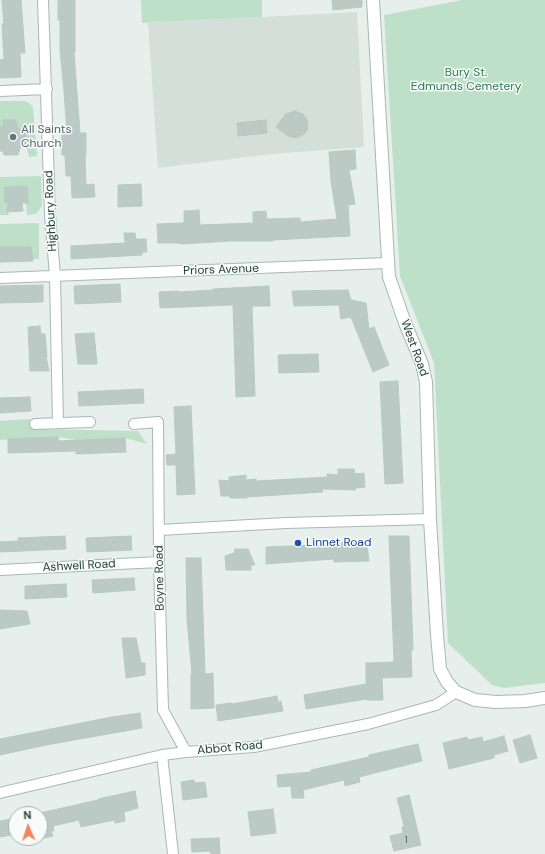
<!DOCTYPE html>
<html>
<head>
<meta charset="utf-8">
<style>
	body { margin:0 }
	#map { position:relative; width:545px; height:854px; overflow:hidden; background:#e6efeb; font-family:"DM Sans",sans-serif }
	canvas { display:block }
	.north { position:absolute; left:8px; top:806px; width:40px; height:40px; box-sizing:border-box; background:#f7fbf9; border:1px solid #a3b1ad; border-radius:50%; rotate:357deg; font-size:11px; font-weight:700; line-height:16px; text-align:center; color:#24423a }
	.north::after { content:''; display:block; margin:auto; width:14px; height:18px; background:#f4845f; clip-path:polygon(50% 0,100% 100%,50% 72%,0 100%) }
</style>
</head>
<body>
<div id="map">
<canvas width="545" height="854"></canvas>
<div class="north">N</div>
</div>
<script>
const context = document.querySelector('canvas').getContext('2d');
context.lineJoin = 'round';
function fillPath(path, color) { context.fillStyle = color; context.fill(path, 'evenodd'); }
const shape = rows => new Path2D(rows.map(r => 'M' + r).join(''));
function strokePath(path, color, width, dash) { context.strokeStyle = color; context.lineWidth = width; context.lineCap = dash ? 'butt' : 'round'; context.setLineDash(dash || []); context.stroke(path); }
function label(font, color, halo, rows, align = 'center') {
  context.font = font + ' "DM Sans",sans-serif'; context.lineWidth = 3; context.setLineDash([]); context.textBaseline = 'middle'; context.strokeStyle = halo; context.fillStyle = color; for (const [text, x, y, turn = 0] of rows) {
    context.save(); context.translate(x, y); context.rotate((+turn || 0) * Math.PI / 180); context.textAlign = isNaN(turn) ? turn : align; if (halo) context.strokeText(text, 0, 0); context.fillText(text, 0, 0); context.restore();
  }
}
const built = shape([
	[357,12,364,147,272,154,158,168,148,23]
]);
const green = shape([
	[141,0,262,0,262,17,142,23],
	[462,0,545,0,545,683,504,688,492,685,448,643,434,363,400,276,384,15],
	[0,101,25,101,29,103,33,107,37,156,29,157,26,145,26,129,18,129,16,120,3,120,3,127,0,127],
	[41,176,42,206,36,214,27,215,26,203,28,202,27,186,4,187,5,203,9,215,0,215,0,177],
	[39,223,39,259,33,259,31,247,0,247,0,224],
	[30,419,31,429,138,431,147,444,125,438,75,440,58,437,0,440,0,421]
]);
const building = shape([
	[2,0,21,0,25,53,20,53,21,77,0,78,0,60,4,59,2,24,4,24,2,0],
	[58,0,75,0,75,52,74,52,80,133,86,133,86,155,85,155,86,185,94,184,95,197,72,198,71,176,66,176,65,155,62,155,62,133,67,133,64,91,60,50,60,20,58,20,58,0],
	[332,0,362,0,362,7,333,10,332,0],
	[295,111,303,114,308,122,307,131,304,134,296,138,288,136,276,127,286,114,295,111],
	[3,120,16,120,18,129,26,129,26,145,21,145,18,155,4,155,3,151,0,151,0,127,3,127,3,120],
	[266,120,267,133,238,136,237,123,266,120],
	[355,150,356,169,349,170,355,204,348,205,350,236,273,240,273,241,232,241,180,244,180,243,158,243,157,224,184,223,184,211,199,210,200,225,253,223,253,212,266,211,267,219,300,218,300,222,337,219,331,181,329,152,355,150],
	[141,184,142,206,118,207,118,185,141,184],
	[27,186,28,203,22,203,23,211,7,212,7,203,5,203,4,187,27,186],
	[124,233,135,233,136,239,146,239,147,252,142,252,142,255,71,259,71,246,125,243,124,233],
	[0,247,31,247,33,261,0,262,0,247],
	[120,284,121,302,75,304,74,286,120,284],
	[43,285,43,302,0,303,0,286,43,285],
	[269,286,270,306,252,306,255,396,236,397,233,305,160,308,159,292,178,291,178,292,213,290,213,289,269,286],
	[348,290,351,300,366,303,369,329,374,327,389,365,373,372,351,317,341,319,339,305,294,306,292,291,348,290],
	[40,326,41,334,45,334,47,357,46,357,49,371,30,371,28,327,40,326],
	[94,333,97,364,78,364,75,334,94,333],
	[318,354,319,372,279,373,278,355,318,354],
	[398,381,403,483,385,484,380,382,398,381],
	[143,389,144,403,79,406,78,392,143,389],
	[30,397,31,411,0,413,0,398,30,397],
	[191,406,195,494,177,495,176,465,167,465,166,455,176,454,174,407,191,406],
	[58,437,59,441,125,438,126,452,76,454,76,451,8,453,8,439,58,437],
	[338,469,354,469,355,474,364,473,365,487,356,488,355,490,322,489,323,492,247,497,247,498,230,498,230,496,221,496,219,480,229,481,229,477,246,475,246,480,256,479,256,481,328,477,327,474,338,475,338,469],
	[65,536,66,549,0,552,0,542,19,541,18,538,65,536],
	[131,536,132,550,87,552,86,538,131,536],
	[389,536,409,536,413,650,411,650,412,677,382,678,383,700,367,700,367,699,306,709,304,695,366,684,366,663,394,662,389,536],
	[342,542,358,542,358,547,367,546,369,561,334,562,334,559,266,564,266,547,342,544,342,542],
	[235,549,248,549,255,565,251,565,251,570,226,570,225,556,234,553,235,549],
	[186,558,201,558,205,674,213,673,214,708,191,709,191,674,192,674,187,619,186,558],
	[134,578,135,590,93,593,92,580,134,578],
	[66,584,67,597,25,599,25,586,66,584],
	[0,610,27,611,30,624,0,629,0,610],
	[122,638,136,638,141,663,145,663,145,675,126,678,122,638],
	[277,696,278,702,281,701,283,711,218,721,216,705,231,703,232,704,277,696],
	[140,713,142,728,46,745,0,755,0,739,112,717,140,713],
	[530,735,537,758,520,763,513,740,530,735],
	[504,736,508,751,494,755,494,758,449,769,443,743,467,737,468,740,482,737,483,742,504,736],
	[418,744,422,761,359,777,360,782,345,786,344,780,303,790,304,798,292,798,291,786,278,787,277,775,311,772,311,770,369,757,369,755,418,744],
	[194,780,194,783,205,782,207,797,183,800,181,782,194,780],
	[135,791,138,808,124,812,125,821,115,823,114,820,81,827,79,820,53,826,54,831,51,831,53,836,40,839,40,813,98,800,98,799,135,791],
	[409,795,421,845,394,851,390,836,403,833,402,827,404,826,397,798,409,795],
	[273,809,276,833,251,836,248,812,273,809],
	[16,818,16,834,0,837,0,821,16,818],
	[219,838,220,854,211,854,210,851,192,852,191,839,219,838]
]);
const minor = shape([
	[43,0,50,215,55,276,58,423],
	[0,91,47,89],
	[0,278,387,263],
	[35,424,90,422],
	[134,424,158,422,159,562,163,710,186,752],
	[159,530,286,523,430,519],
	[0,570,159,562],
	[162,755,173,854],
	[0,793,162,755,186,752,254,747,368,724,436,705,456,692]
]);
const tertiary = shape([
	[373,0,389,277,405,323,422,364,426,382,430,519,437,635,440,669,447,682,456,692,475,700,496,702,525,701,545,698]
]);
const markers = [
	[13,137,4,"#6b7280"],
	[298,543,4,"#1a4fb4"]
];
const numberNames = [
	["1",406,840]
];
const parkNames = [
	["Bury St.",466,73],
	["Edmunds Cemetery",466,87]
];
const worshipNames = [
	["All Saints",21,130],
	["Church",21,144]
];
const streetNames = [
	["Highbury Road",51,211,-93],
	["Priors Avenue",221,270,-2],
	["West Road",414,348,70],
	["Ashwell Road",79,566,-3],
	["Boyne Road",160,578,-91],
	["Abbot Road",230,748,-5]
];
const transitNames = [
	["Linnet Road",306,543]
];
fillPath(built, '#d4dfda');
fillPath(green, '#bfe0c8');
fillPath(building, '#bbcac4');
strokePath(building, '#b8c9c2', 1);
strokePath(minor, '#a8b8b2', 12);
strokePath(tertiary, '#a8b8b2', 14);
strokePath(minor, '#fff', 10);
strokePath(tertiary, '#fff', 12);
for (const [x, y, r, color] of markers) { const dot = new Path2D(); dot.arc(x, y, r, 0, 2 * Math.PI); context.fillStyle = color; context.fill(dot); strokePath(dot, '#f7fbf9', 1.5); }
label('10px', '#4a645c', null, numberNames);
label('12px', '#2d7a4b', '#f7fbf9', parkNames);
label('12px', '#5b616d', '#f7fbf9', worshipNames, 'left');
label('12px', '#24423a', '#f7fbf9', streetNames);
label('12px', '#164399', '#f7fbf9', transitNames, 'left');
</script>
</body>
</html>
